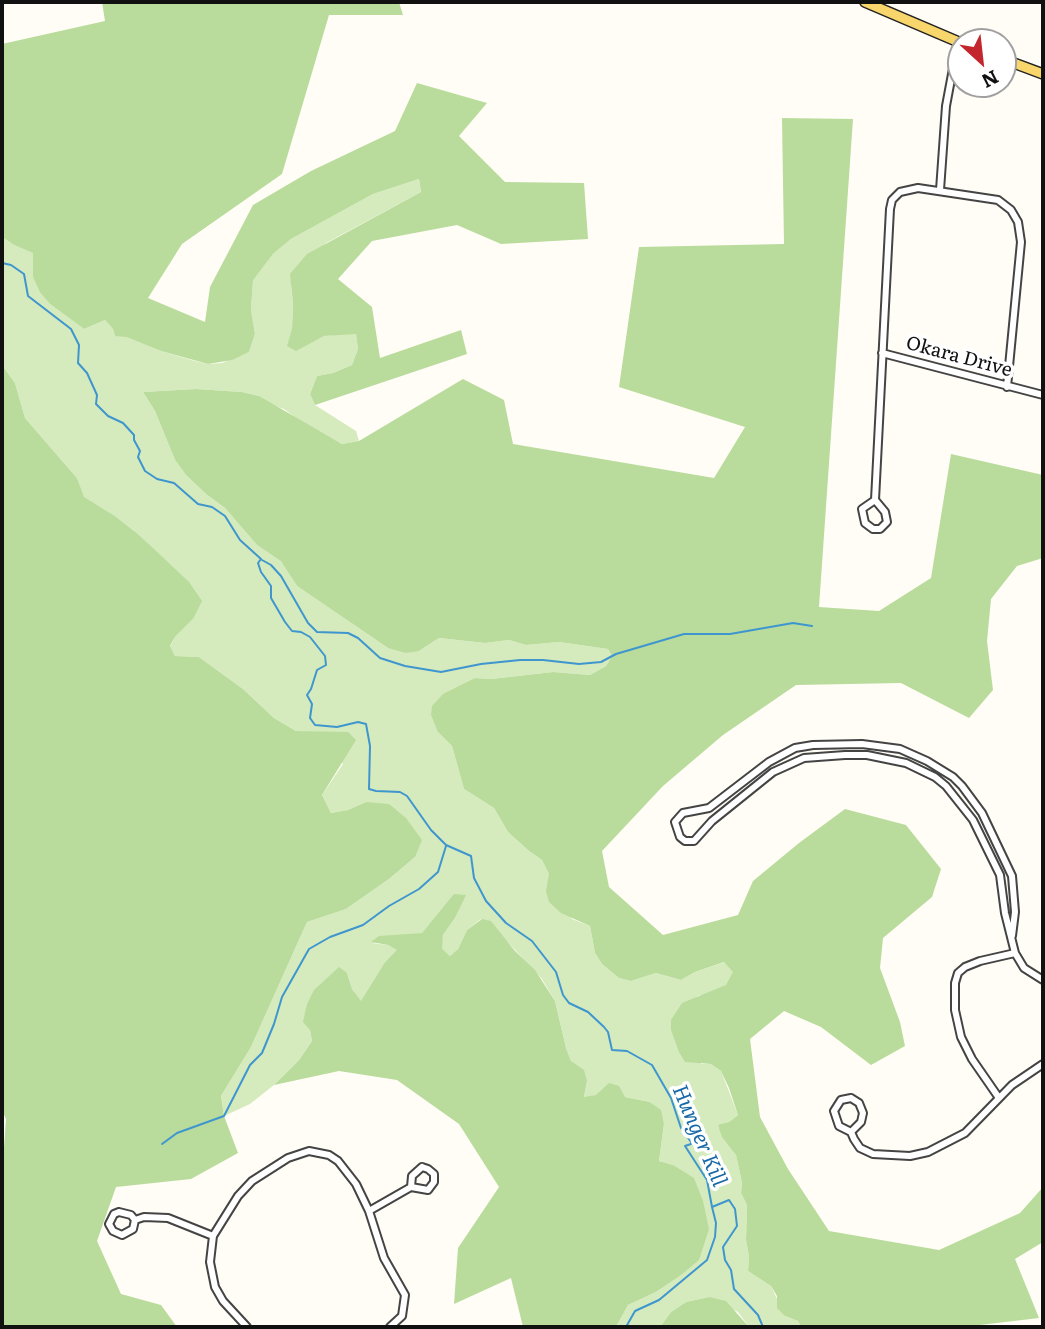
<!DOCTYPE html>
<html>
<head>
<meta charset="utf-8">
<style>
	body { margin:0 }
	#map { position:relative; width:1045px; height:1329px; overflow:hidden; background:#fffdf5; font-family:Literata,serif }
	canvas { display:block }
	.frame { position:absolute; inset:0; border:4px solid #111; pointer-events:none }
	.north { position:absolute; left:947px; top:28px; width:70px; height:70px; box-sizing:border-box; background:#fff; border:2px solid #a0a0a0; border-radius:50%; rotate:153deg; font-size:19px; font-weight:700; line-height:28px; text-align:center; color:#111 }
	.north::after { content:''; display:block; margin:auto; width:24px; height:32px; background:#c4262e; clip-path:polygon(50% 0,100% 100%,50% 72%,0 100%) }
</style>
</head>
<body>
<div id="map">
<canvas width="1045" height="1329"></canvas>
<div class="frame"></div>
<div class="north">N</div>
</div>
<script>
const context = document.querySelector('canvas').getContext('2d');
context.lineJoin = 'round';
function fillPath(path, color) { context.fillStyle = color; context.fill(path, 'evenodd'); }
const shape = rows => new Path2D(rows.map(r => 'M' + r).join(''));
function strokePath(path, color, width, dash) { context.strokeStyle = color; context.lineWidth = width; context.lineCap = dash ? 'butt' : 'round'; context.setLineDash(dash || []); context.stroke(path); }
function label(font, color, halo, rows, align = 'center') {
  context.font = font + ' Literata,serif'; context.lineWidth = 7; context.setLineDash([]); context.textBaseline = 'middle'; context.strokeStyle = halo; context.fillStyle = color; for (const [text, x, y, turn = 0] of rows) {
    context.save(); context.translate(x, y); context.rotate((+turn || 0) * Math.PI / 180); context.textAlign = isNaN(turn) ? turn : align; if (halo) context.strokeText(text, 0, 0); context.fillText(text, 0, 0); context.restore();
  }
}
const green = shape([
	[419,179,421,192,326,243,291,286,293,304,292,329,296,350,324,336,356,333,358,349,352,365,333,373,317,376,310,394,315,405,356,431,359,441,342,444,299,420,284,409,272,405,259,396,242,392,196,389,143,392,155,411,175,460,186,475,206,494,225,508,257,545,281,560,297,586,388,648,419,651,439,638,485,643,509,640,526,645,559,642,608,649,612,656,606,666,590,675,553,672,491,679,475,678,438,732,452,746,464,789,494,808,508,832,529,851,542,860,572,919,590,926,595,953,602,964,619,978,631,981,656,973,681,980,695,972,725,962,734,972,727,985,709,994,697,996,701,1064,711,1064,721,1071,738,1115,729,1122,718,1126,736,1155,742,1183,741,1193,747,1205,746,1240,749,1256,748,1271,771,1286,785,1316,798,1321,801,1327,749,1327,738,1312,709,1297,686,1302,671,1312,660,1327,616,1327,628,1305,656,1292,680,1276,698,1260,673,1165,659,1161,664,1124,660,1110,650,1102,625,1097,596,1095,584,1098,587,1081,571,1061,566,1048,555,1001,542,979,504,938,481,919,467,930,458,949,450,956,441,949,443,935,455,918,465,895,436,917,422,933,372,943,388,945,398,950,385,962,361,1002,352,989,347,973,310,1030,312,1041,299,1060,274,1085,250,1104,224,1116,221,1096,251,1047,307,922,346,909,389,879,415,857,366,802,348,810,331,813,322,795,343,764,316,732,296,731,274,718,243,689,199,657,175,656,170,647,175,637,193,619,160,556,138,534,115,516,83,497,77,478,25,418,15,383,2,365,2,237,14,245,34,253,33,277,50,304,84,329,105,320,113,329,115,336,127,336,161,351,195,361,208,364,222,363,249,352,255,334,251,310,253,279,273,254,291,239,373,194]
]);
const forest = shape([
	[102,2,399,2,403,15,329,15,282,174,182,244,148,298,205,322,210,287,253,205,311,171,395,131,417,83,487,103,459,136,505,182,584,183,588,239,501,244,457,225,372,241,338,279,372,307,380,358,461,330,467,354,315,405,310,394,317,376,333,373,352,365,358,349,356,334,324,336,296,351,287,346,292,329,293,304,290,274,307,254,421,192,419,179,373,194,291,239,273,254,253,280,251,310,255,334,249,352,232,360,208,364,161,351,127,337,115,336,113,329,105,320,84,329,50,304,40,292,33,277,33,253,14,245,2,237,2,44,105,21],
	[782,118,853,119,819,607,879,611,931,578,951,454,1043,475,1043,558,1017,566,991,599,987,641,993,690,969,718,901,683,796,685,723,735,663,786,602,851,609,887,663,935,738,915,753,881,799,843,845,809,906,825,941,869,932,897,883,938,880,968,900,1022,905,1046,871,1065,821,1027,784,1011,750,1039,760,1117,788,1169,829,1231,939,1250,1020,1213,1043,1187,1043,1242,1015,1259,1039,1318,963,1327,801,1327,798,1321,785,1316,777,1308,777,1296,771,1286,748,1271,749,1256,746,1240,747,1205,741,1193,742,1183,736,1155,722,1137,718,1125,729,1122,738,1115,729,1088,721,1071,711,1064,685,1062,679,1052,671,1030,671,1020,682,1003,726,985,733,972,724,962,695,972,681,980,656,973,631,981,619,978,602,964,595,953,590,926,561,913,549,902,546,891,549,874,542,860,529,851,508,832,494,808,464,789,452,746,438,732,431,715,432,706,443,694,475,678,491,679,553,672,590,675,606,666,612,656,608,649,559,642,526,645,509,640,485,643,439,638,419,651,406,653,388,648,297,586,281,561,257,545,225,508,206,494,186,475,175,460,155,411,143,392,196,389,242,392,259,396,342,444,359,441,463,379,504,400,513,444,714,478,745,427,619,387,639,247,784,244],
	[2,365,15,383,25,418,77,478,84,497,115,516,138,534,189,582,202,601,193,619,175,637,170,646,175,656,199,657,243,689,274,718,296,731,348,732,356,740,322,795,331,813,348,810,366,802,389,804,406,818,422,840,415,857,389,879,346,909,307,922,251,1047,221,1096,224,1116,238,1153,191,1179,116,1187,97,1241,121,1294,161,1305,177,1327,2,1327,2,1176,6,1119,2,1110],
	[454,894,466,895,455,918,443,935,442,949,450,956,458,949,467,930,482,919,491,921,515,951,535,970,555,1001,566,1048,571,1061,584,1070,587,1081,584,1097,596,1095,609,1083,619,1086,625,1097,650,1102,661,1110,664,1124,659,1161,673,1165,694,1178,703,1201,709,1229,699,1260,680,1276,656,1292,628,1305,616,1327,523,1327,511,1278,454,1304,458,1248,499,1187,459,1124,397,1080,339,1071,274,1085,299,1060,312,1041,310,1030,303,1022,307,1004,314,990,339,967,347,973,352,989,361,1001,385,962,397,950,388,945,371,942,379,936,422,933],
	[709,1297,726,1301,749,1327,660,1327,671,1312,686,1302]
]);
const stream = shape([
	[2,263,11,265,24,274,28,296,71,329,79,345,78,363,87,373,97,395,96,404,108,416,123,423,134,435,134,440,140,451,138,457,145,471,157,479,174,483,198,504,212,507,225,516,240,540,261,559,258,563,261,572,271,586,271,598,285,622,292,631,301,632,310,637,325,656,326,665,317,670,311,689,307,695,312,704,310,718,315,725,337,727,358,722,366,724,370,746,369,789,376,791,400,792,407,796,431,830,446,845,471,856,474,878,486,901,506,923,532,941,556,972,563,995,569,1003,588,1012,604,1027,608,1032,612,1050,627,1051,652,1065,671,1098,681,1128,691,1142,691,1144,685,1146,707,1180,712,1207,729,1200,735,1209,737,1226,723,1247,725,1260,731,1270,734,1289,758,1315,763,1327],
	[262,560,271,565,281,576,308,623,317,632,348,633,358,638,380,658,405,666,441,672,481,664,520,660,543,660,579,664,601,662,616,654,684,634,730,634,793,623,812,626],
	[162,1144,177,1133,224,1116,250,1065,262,1053,274,1024,282,997,309,949,330,937,363,925,389,906,419,889,438,872,446,846],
	[626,1327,635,1311,659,1300,707,1260,715,1237,716,1223,712,1207]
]);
const street = shape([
	[940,190,946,106,958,42],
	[882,353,1043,395],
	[875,500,890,209,892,200,900,192,918,188,998,200,1011,210,1018,222,1021,242,1007,387],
	[875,500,885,512,887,522,880,529,873,529,865,523,862,509,875,500],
	[1012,936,1015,912,1012,876,982,813,962,786,953,777,927,761,900,749,862,744,813,745,795,748,769,762,709,808,683,813,675,822,680,837,685,841,694,841,712,821,773,772,804,758,845,755,867,755,906,763,935,777,946,786,973,820,1000,875,1005,913,1015,953,1024,968,1043,980],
	[851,1098,859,1103,863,1113,861,1122,851,1132,839,1126,834,1111,841,1100,851,1098],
	[999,1098,972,1059,961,1037,955,1010,955,983,958,973,965,967,980,961,1015,953],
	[851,1132,854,1139,860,1148,873,1154,910,1156,928,1152,965,1133,1012,1085,1043,1064],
	[422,1167,428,1169,434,1174,434,1182,428,1190,411,1187,412,1176,422,1167],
	[369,1211,411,1187],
	[119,1212,131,1215,135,1220,133,1229,122,1235,113,1231,109,1224,114,1214,119,1212],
	[135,1220,144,1217,168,1218,213,1236],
	[247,1327,223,1301,215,1287,210,1262,213,1236,238,1196,252,1181,288,1158,309,1151,329,1155,338,1161,356,1184,369,1211,384,1258,405,1295,402,1316,390,1327]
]);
const primary = shape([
	[865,2,961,43],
	[1003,59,1043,74]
]);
const streetNames = [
	["Okara Drive",959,357,15]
];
const waterNames = [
	["Hunger Kill",699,1136,67]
];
fillPath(green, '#d5ebbd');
fillPath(forest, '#b9dc9c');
strokePath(stream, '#3f96cf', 2);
strokePath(street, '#444', 10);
strokePath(primary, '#222', 12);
strokePath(street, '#fff', 6);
strokePath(primary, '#f9d66b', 9);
label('19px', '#111', '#fff', streetNames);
label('italic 21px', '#1768a6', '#fff', waterNames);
</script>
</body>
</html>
